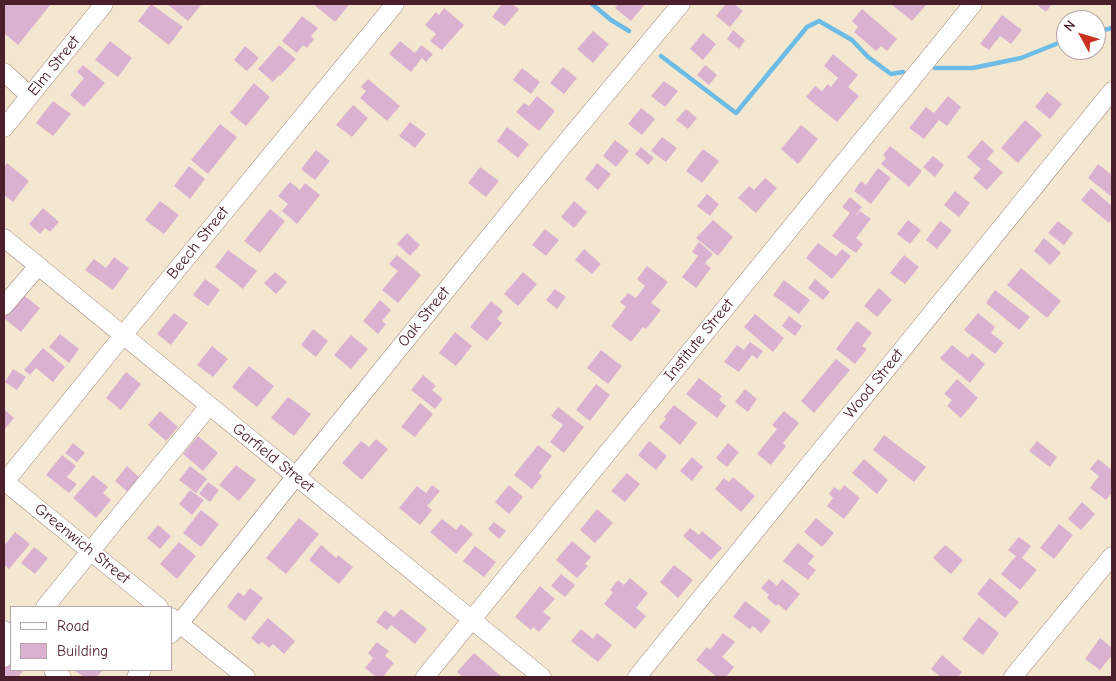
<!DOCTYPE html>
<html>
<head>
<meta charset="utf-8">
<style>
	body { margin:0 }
	#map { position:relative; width:1116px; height:681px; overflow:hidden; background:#f3e8cf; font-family:"Comic Neue",sans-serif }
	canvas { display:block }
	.frame { position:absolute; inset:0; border:5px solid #4a1f2b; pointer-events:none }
	.legend { position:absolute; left:10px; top:606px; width:162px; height:65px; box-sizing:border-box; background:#fff; border:1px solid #b7a5aa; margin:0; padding:6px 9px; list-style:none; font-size:15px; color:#4a1f2b }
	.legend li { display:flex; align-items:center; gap:10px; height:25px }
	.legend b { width:25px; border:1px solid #b7a5aa }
	.north { position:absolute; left:1056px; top:10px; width:50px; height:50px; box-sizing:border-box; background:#fff; border:1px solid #b7a5aa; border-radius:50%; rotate:309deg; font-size:14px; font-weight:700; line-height:20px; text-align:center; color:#4a1f2b }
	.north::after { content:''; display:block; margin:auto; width:18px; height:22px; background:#c8321e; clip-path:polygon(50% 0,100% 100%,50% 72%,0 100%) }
</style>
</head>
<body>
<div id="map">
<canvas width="1116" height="681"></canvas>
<div class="frame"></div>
<ul class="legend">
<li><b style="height:6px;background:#fff"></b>Road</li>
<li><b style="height:14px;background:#dbb1d2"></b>Building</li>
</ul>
<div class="north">N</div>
</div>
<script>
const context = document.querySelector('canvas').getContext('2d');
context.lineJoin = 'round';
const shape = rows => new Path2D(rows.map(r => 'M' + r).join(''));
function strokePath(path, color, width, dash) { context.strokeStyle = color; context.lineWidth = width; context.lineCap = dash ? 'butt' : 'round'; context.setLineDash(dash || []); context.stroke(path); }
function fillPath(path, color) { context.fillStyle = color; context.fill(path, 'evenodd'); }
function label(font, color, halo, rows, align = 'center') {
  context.font = font + ' "Comic Neue",sans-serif'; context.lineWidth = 4; context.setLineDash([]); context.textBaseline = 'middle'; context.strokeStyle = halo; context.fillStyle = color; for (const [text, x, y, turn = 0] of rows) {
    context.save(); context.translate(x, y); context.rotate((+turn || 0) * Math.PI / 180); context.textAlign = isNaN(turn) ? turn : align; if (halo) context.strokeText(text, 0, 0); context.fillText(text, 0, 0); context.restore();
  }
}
const stream = shape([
	[592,4,611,20,629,31],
	[1096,32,1112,28],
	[661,56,736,113,807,27,819,21,852,40,868,57,891,74,903,72],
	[935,68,973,68,1021,58,1066,40]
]);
const building = shape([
	[4,4,51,4,18,45,4,33],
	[151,4,183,27,169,45,138,21],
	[167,4,202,4,188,21],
	[313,4,348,4,349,5,335,22],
	[502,4,512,4,519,9,505,26,492,17],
	[618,4,645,4,631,21,615,8],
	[726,4,734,4,743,11,730,27,716,16],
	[891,4,927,4,912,21],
	[1036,4,1052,4,1046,12],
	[444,8,464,25,442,50,430,41,436,34,425,25,436,12,439,15],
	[862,9,897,39,887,51,881,46,876,51,854,32,858,27,852,21],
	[1002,15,1022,30,1011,44,1000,36,989,50,980,44],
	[302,16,318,28,311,36,314,39,307,48,303,45,297,53,282,41],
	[733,30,745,40,739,49,727,39],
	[593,31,609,44,593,63,577,49],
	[703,33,716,44,703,60,690,49],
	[110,41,132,58,118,77,95,60],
	[400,41,415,53,421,45,433,54,426,62,422,58,411,72,389,54],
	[279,45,296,59,280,76,279,75,273,82,258,69],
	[245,46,259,58,247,71,234,60],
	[833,54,858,75,848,87,859,96,837,122,806,97,815,86,822,91,828,84,831,87,838,78,824,66],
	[83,65,105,83,84,107,70,95,84,78,77,72],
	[705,65,717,75,709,85,697,75],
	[563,67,577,78,564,94,550,83],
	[522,68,540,82,531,94,513,80],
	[368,79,400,106,387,121,360,98,366,91,361,87],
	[664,81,678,91,665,107,651,96],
	[254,83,270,97,246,126,230,113],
	[1047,92,1062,104,1050,119,1035,107],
	[537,96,555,111,539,131,516,112,524,103,529,106],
	[948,96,961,107,947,126,939,120,924,139,909,128,926,107,934,113],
	[53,101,71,114,53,136,36,123],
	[353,105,368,118,352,137,336,125],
	[641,108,655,119,642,135,628,124],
	[686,109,697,118,688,129,676,120],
	[1025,120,1042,135,1018,163,1001,148],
	[410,122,426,134,415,148,399,136],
	[220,124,237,137,208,174,191,160],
	[801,125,818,139,798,164,781,149],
	[507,127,529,144,518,158,497,141],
	[662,137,677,148,666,162,651,151],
	[615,140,629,151,616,167,603,156],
	[982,140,994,151,987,159,1003,172,987,190,973,178,981,169,967,157],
	[890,146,922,171,909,187,881,164,886,158,883,155],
	[641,147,654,158,648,165,635,154],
	[703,149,719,161,702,183,686,171],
	[316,150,330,161,315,180,301,169],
	[933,156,944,165,935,177,923,167],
	[7,163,29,181,13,202,4,195,4,168],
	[597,163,611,174,598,190,585,179],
	[1098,164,1112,175,1112,197,1088,178],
	[189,166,205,179,190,199,174,186],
	[480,167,499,181,486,197,468,183],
	[878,168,891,178,871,204,854,191,861,181,866,185],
	[765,178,777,188,756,213,738,198,749,186,754,190],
	[290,182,300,190,305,183,320,195,297,224,282,211,288,204,278,196],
	[1091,188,1112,206,1112,219,1109,223,1081,200],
	[955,191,970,203,959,217,944,205],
	[707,194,719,204,710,216,697,206],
	[850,197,862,207,854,217,860,211,871,219,856,238,863,244,856,253,832,236,850,213,842,207],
	[160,201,179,215,164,234,145,220],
	[574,201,587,212,574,228,561,217],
	[43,208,59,222,50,232,45,228,40,234,29,224],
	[270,209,285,221,260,253,244,241],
	[713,220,733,237,718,256,696,238],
	[908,220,921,230,910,244,897,234],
	[940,221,952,230,937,249,926,240],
	[1058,221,1073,233,1064,245,1048,233],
	[545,229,559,240,546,256,532,245],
	[407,233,420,245,410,256,397,244],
	[1044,238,1061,253,1050,265,1034,251],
	[699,242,713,254,705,263,711,268,696,288,682,277,698,256,692,252],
	[818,243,836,256,842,249,851,256,832,279,806,258],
	[584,249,601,264,592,274,575,260],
	[228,250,257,271,243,289,215,267],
	[397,255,421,275,398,303,382,290,398,271,389,264],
	[904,255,919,267,905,284,890,273],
	[114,257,129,268,113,290,85,270,94,259,106,268],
	[647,266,668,282,651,303,661,310,646,329,643,327,631,342,611,326,626,307,620,302,628,293,636,298,645,286,637,279],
	[1021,268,1061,301,1047,318,1007,285],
	[275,272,287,282,276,294,264,283],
	[523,272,537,284,518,306,504,294],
	[205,279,220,290,208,306,193,295],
	[815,279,830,292,823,300,808,288],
	[784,280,810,300,799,314,773,295],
	[879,288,892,300,877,317,864,306],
	[555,289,566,297,557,309,546,300],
	[995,290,1030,317,1019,330,986,303],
	[22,294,40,308,21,332,4,318],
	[380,300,391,310,382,321,386,324,378,334,363,321],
	[491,301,503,311,497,319,502,323,487,341,470,327],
	[174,313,188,323,171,345,157,334],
	[978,313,995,327,991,333,1004,343,995,354,964,330],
	[755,314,784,338,773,352,744,327],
	[789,316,802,326,795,336,782,326],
	[857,321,872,333,862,346,867,349,855,364,836,349],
	[313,329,328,341,316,357,301,345],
	[455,332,472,346,456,366,439,353],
	[60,334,79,349,69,363,49,347],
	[351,335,368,349,351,369,334,355],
	[750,342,763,351,757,359,752,355,739,372,724,362,737,345,744,350],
	[952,345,968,358,972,353,985,364,970,383,940,358],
	[212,346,228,359,213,377,197,365],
	[43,348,65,367,53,382,36,368,30,375,24,370],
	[601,350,622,366,608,384,587,368],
	[836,359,850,370,814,413,801,401],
	[249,366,274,386,257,407,232,387],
	[13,369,26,377,17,390,5,382],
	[126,372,141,384,121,410,106,398],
	[423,375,436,386,432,390,443,399,435,409,411,390],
	[699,378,722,396,719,400,726,406,717,418,686,394],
	[957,379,978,398,961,418,947,406,952,400,944,394],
	[596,384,610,395,590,421,576,410],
	[745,389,757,399,748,412,735,402],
	[288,397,311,414,294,436,271,418],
	[420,403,433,414,415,437,401,427],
	[674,405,697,423,680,445,659,427,666,419,664,417],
	[558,407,584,427,564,453,550,442,563,425,551,416],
	[4,409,14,418,4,430],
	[160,411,178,427,166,441,148,425],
	[784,411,799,423,783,443,786,446,771,465,757,454,777,429,772,425],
	[884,435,926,467,914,482,873,450],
	[198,436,218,453,203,471,183,454],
	[376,439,388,449,362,480,342,463,361,441,369,447],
	[649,441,667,456,656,470,638,455],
	[1037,441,1057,457,1050,467,1029,451],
	[73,443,85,453,77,462,65,453],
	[728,443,739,452,727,467,716,458],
	[538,445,552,456,539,473,542,476,532,489,514,475],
	[62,455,76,466,67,477,77,484,69,493,46,475],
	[692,457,703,467,692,481,680,471],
	[864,459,888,480,877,494,852,473],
	[1098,459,1112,470,1112,492,1106,500,1090,488,1099,476,1090,469],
	[236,465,256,480,239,501,219,485],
	[127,466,141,479,129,493,115,481],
	[190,466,207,479,196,493,179,480],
	[627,473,640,484,625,502,611,491],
	[93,475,108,487,103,493,111,500,96,518,73,498],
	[733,477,755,496,741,512,715,489,724,478,729,482],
	[208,482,219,490,210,502,199,494],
	[432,485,440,491,427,506,432,510,420,525,399,508,417,486,426,493],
	[509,485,523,497,509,514,495,502],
	[844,485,860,498,844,519,827,506,833,498,829,494,834,487,840,491],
	[190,490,204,500,192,515,179,504],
	[1082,502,1095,514,1081,530,1068,519],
	[597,509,613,523,595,543,580,530],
	[201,510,219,524,201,547,183,533],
	[299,518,319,534,286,574,266,558],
	[816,518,834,533,822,547,804,532],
	[442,519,456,530,461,524,473,534,456,554,430,532],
	[494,522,506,531,499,539,488,529],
	[1059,524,1073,535,1054,559,1040,548],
	[158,525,171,536,160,549,147,538],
	[690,528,699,535,702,531,722,548,711,560,683,536],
	[15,532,30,544,9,569,4,564,4,546],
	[1019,537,1031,546,1022,558,1037,570,1020,590,1001,574,1016,556,1008,550],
	[572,541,591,557,585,564,588,566,577,578,556,560],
	[179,542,196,556,177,579,160,564],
	[798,543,814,556,808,564,816,570,808,580,783,561],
	[321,545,336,558,338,555,353,567,339,584,309,560],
	[945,545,963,560,951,574,933,558],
	[475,546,496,562,484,577,463,561],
	[34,547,48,558,35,574,21,563],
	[674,565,693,580,678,598,660,582],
	[561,574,575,585,565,597,551,586],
	[630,578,648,593,636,608,646,616,635,629,604,604,613,592,610,590,618,580,624,585],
	[990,578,1019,602,1005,618,977,594],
	[769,579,777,586,782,579,800,594,786,611,778,604,776,606,767,598,769,595,761,588],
	[540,586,555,599,543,612,551,618,539,632,533,627,531,630,515,617],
	[250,588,263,598,245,621,227,607,238,592,244,596],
	[745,601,771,621,761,633,753,626,750,629,733,617],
	[401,609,427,629,415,644,391,625,387,630,376,622,385,610,394,617],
	[979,617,999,633,983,655,962,639],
	[268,618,295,641,284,654,273,644,269,648,262,642,259,645,251,638],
	[581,629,593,639,597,633,612,645,598,662,571,641],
	[723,633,735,642,722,657,734,667,726,677,717,677,696,660,707,647,710,650],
	[1100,638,1112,648,1112,655,1100,670,1085,659],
	[377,642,389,651,385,656,394,663,383,677,376,677,365,668,373,658,368,653],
	[474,653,502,677,463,677,457,672],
	[942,655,962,672,958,677,941,677,931,669],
	[11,661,11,670,23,671,18,677,6,677,4,675,4,669],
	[74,670,103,670,97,677,84,677]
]);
const minor = shape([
	[4,72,30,96],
	[4,128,104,4],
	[4,238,542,677],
	[4,306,38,266],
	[4,481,159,607],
	[4,483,129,328,395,4],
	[45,607,209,406],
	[171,617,246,677],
	[4,630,11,636],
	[171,634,296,476,562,147,681,4],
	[4,658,11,649],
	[53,670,62,677],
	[136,677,142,670],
	[425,677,973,4],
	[637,677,1112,91],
	[1013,677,1112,556]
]);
const streetNames = [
	["Elm Street",54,66,-51],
	["Beech Street",198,243,-51],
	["Oak Street",424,317,-51],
	["Institute Street",699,340,-51],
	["Wood Street",874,384,-51],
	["Garfield Street",273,458,39],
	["Greenwich Street",82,544,39]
];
strokePath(stream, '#6cbce7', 4.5);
fillPath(building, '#dbb1d2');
strokePath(minor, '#9e847d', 19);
strokePath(minor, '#fff', 18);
label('16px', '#4a1f2b', '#fff', streetNames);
</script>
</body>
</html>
